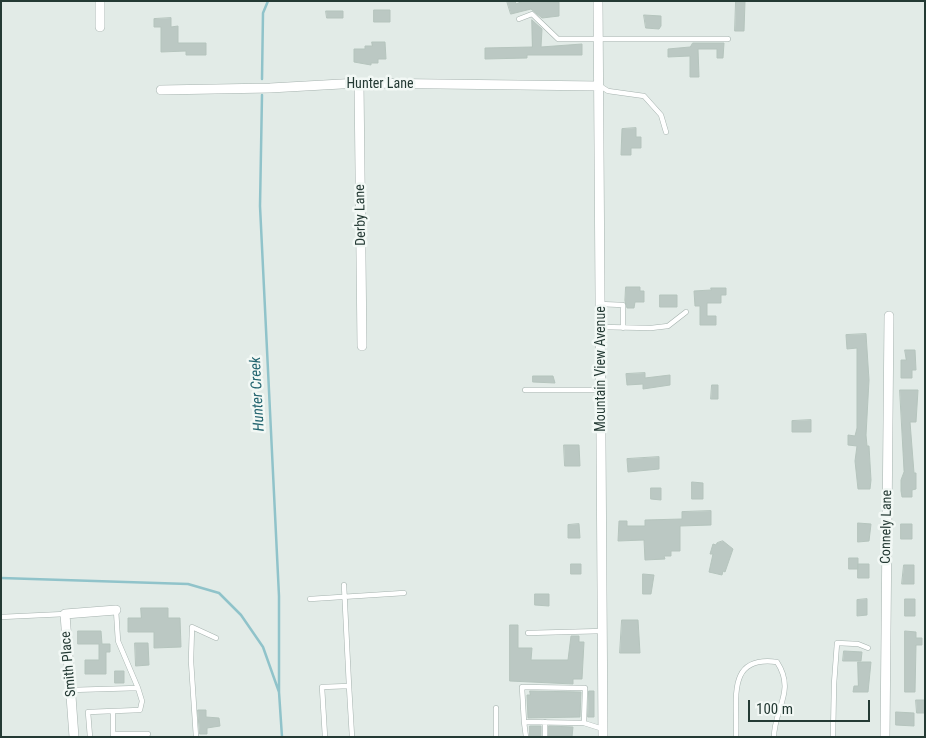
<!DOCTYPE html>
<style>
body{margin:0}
#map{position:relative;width:926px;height:738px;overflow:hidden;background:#e2ebe7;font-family:"Roboto Condensed",sans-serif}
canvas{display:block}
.frame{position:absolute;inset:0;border:2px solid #243a34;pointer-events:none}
.scale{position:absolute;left:748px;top:700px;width:122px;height:22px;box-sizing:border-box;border:2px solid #243a34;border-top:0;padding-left:6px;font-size:15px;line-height:18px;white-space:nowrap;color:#243a34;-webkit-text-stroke:4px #f2f8f5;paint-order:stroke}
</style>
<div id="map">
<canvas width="926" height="738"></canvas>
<div class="frame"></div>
<div class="scale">100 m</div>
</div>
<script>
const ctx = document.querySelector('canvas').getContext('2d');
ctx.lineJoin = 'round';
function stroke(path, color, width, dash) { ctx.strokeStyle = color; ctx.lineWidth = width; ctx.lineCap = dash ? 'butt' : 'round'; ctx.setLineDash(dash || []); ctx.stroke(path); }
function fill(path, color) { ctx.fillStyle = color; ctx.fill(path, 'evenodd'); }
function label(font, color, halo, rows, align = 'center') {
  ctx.font = font + ' "Roboto Condensed",sans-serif'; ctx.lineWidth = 5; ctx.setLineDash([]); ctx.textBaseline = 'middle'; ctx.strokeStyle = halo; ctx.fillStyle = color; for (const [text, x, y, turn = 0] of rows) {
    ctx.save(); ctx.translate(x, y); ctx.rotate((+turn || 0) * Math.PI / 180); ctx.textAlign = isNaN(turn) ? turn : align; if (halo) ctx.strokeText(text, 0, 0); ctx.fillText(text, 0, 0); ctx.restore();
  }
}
stroke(new Path2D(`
 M262 79 263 13 268 1
 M262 95 260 206 279 596V692
 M1 578 188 584 219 593 241 615 263 647 279 692 282 737`), '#90c3ca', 2.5);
const building = new Path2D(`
 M507 1H515L516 4 523 1 559 2V16L542 18 531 9 511 14Z
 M736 1H745L744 31H735Z
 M374 10H390V22H374Z
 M326 11H343V18H327Z
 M644 15 661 16V26L659 29 646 28Z
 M171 18V27L178 26V43H206V55H186V51L161 52V27H154V19Z
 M532 20 542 29 541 47 582 44V55H527V58L485 59V48L532 47Z
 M372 42H385L386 59H378V63H371V65L354 62V49H365V46H372Z
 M693 43H724L723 58H717V49H698L699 77H690V56L668 57V49L690 47Z
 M636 128V137H641V148H631V155H621L622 129Z
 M626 287H640V291H644V302H635L634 308H627L625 301Z
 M711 288H726V295H721V303H707V316H716V325H700V306H695L694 291 711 290Z
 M660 295H677V307H660Z
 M866 334 869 380 866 435 867 446H869L871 480 870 489H858L855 461 857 446 848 445V435L855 436 857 428V348L847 349 846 335Z
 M905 350H915L916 370H912V378H901V360H906Z
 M645 373V378L670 375V385L643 389V384L627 385 626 374Z
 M533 376H553L555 383 533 382Z
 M712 385H718V399H711Z
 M900 390H918L916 422H910L914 473H916V489L912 490V497H902L901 491V480L904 472Z
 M811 420V432H792V421Z
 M564 445H579L580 466H565Z
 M659 457V469L628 472 627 459Z
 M692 482 703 483V499H692Z
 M651 488H661V500L651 499Z
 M711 511V525L680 526V551H671V556H664L665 559 645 560 644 540 618 541 619 521H627V526H645V520L682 519V512Z
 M858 523 871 524 869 541 858 542Z
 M579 524 580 538H568V525Z
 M901 524H912V539H901Z
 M723 541 733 549 725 572 723 571 722 575 709 572 713 554H710L713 544 716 545 717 543Z
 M849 558H858V569H849Z
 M571 564H581V574H571Z
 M858 564H869V578H858Z
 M904 565H914V584H902Z
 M643 574 654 575 651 594H643Z
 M535 594H549V606L535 605Z
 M867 599V615L857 616V600Z
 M905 599H915V616H905Z
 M141 608H168V618H180L181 647 154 648V632H128V618H141Z
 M622 620H638L640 653H620Z
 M510 625H518V648H532L531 660H568L571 636H579V642H584L582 679H573V684L510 681Z
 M78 631H101L102 644H110V652H106V674H85V660H99V644H78Z
 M905 631 916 632V638H922V645H916L915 692H905Z
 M135 643H148L149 665 136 666Z
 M844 651 862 652 861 661H843Z
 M858 662H871L868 692H853L854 686H858Z
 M115 671H124V683H115Z
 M530 691 581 692 580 717 528 718 527 695H530Z
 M589 691H594V717H588Z
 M916 700H925V713H917Z
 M198 710H206V717L219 718 220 726 207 728V734H200Z
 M896 712 914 713V726L896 725Z
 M530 726H541V737H530Z
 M549 726 573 727 572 737H549Z`);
fill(building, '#bbc8c3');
stroke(building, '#b5c4bd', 1);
const service = new Path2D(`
 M519 19 532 14 558 39H728
 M600 86 608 91 644 96 661 115 666 132
 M600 304 623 305V328
 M600 327 651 328 668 326 686 312
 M525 390H601
 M310 599 404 593
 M1 617 65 614
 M528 633 603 631
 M349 686 352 737
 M71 690 138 688 118 641 116 610
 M496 708V737
 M524 722 526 737
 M545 722V737
 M584 723 585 688 522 687 524 722 584 723 603 729
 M113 734H148
 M113 735V711
 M90 737 88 712 140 710 142 701 138 688
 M196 737 191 661 192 627 216 638
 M325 737 322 687 349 686 344 585
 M736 737C738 701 725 655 777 662 796 691 774 709 774 737
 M833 737 834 684 837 643 858 644 868 648`);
const minor = new Path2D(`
 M598 1 603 737
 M100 27V1
 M359 83 362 346
 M161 90 270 88 359 83 599 86
 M74 737 65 614 116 610
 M885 737 889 316`);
stroke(service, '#a5b2ae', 5.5);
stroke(minor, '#a5b2ae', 10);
stroke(service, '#fff', 4.5);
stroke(minor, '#fff', 9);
label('14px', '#243a34', '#f2f8f5', [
 ["Hunter Lane",380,84],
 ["Derby Lane",361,215,-91],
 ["Mountain View Avenue",601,369,-90],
 ["Connely Lane",887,527,-89],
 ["Smith Place",69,664,-95]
]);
label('italic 15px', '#246570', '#f2f8f5', [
 ["Hunter Creek",258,394,-93]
]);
</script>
